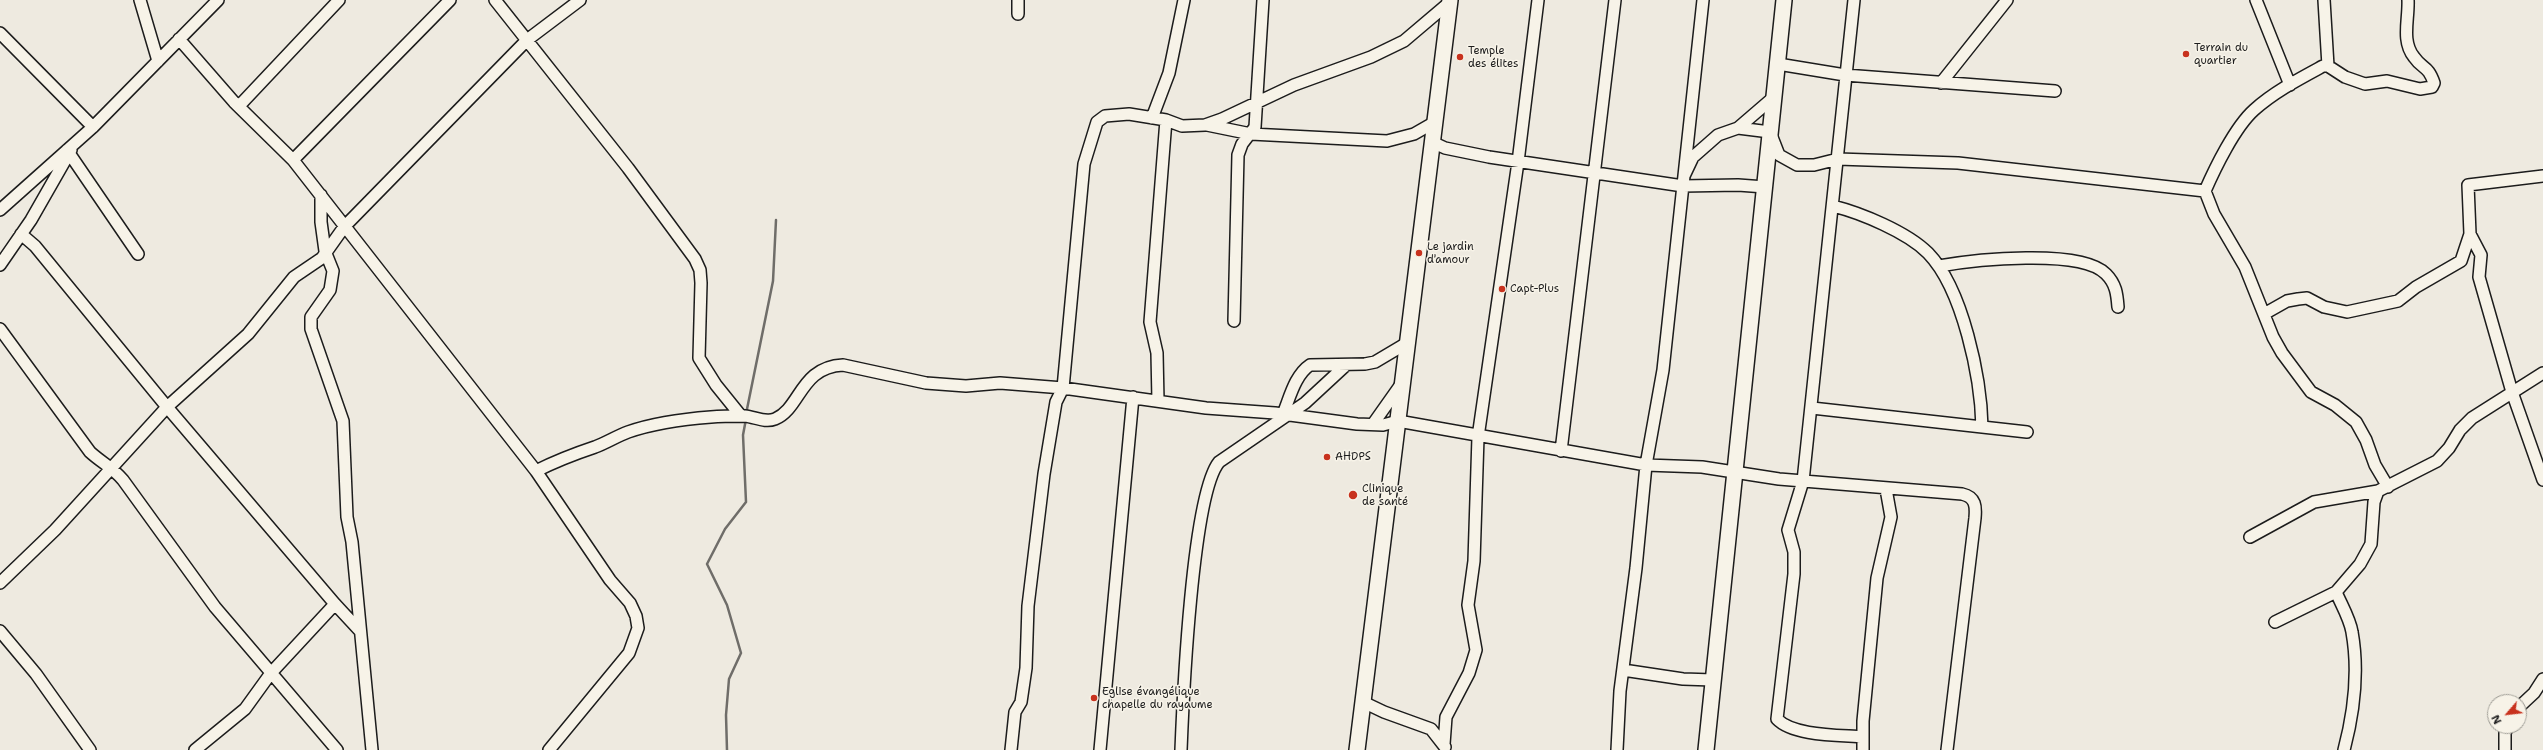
<!DOCTYPE html>
<meta charset="utf-8">
<style>
body{margin:0}
#map{position:relative;width:2543px;height:750px;overflow:hidden;background:#eeeae0;font-family:"Shantell Sans",sans-serif}
canvas{display:block}
.north{position:absolute;left:2487px;top:694px;width:40px;height:40px;box-sizing:border-box;background:#f7f3e8;border:1px solid #9f9d96;border-radius:50%;rotate:242deg;font-size:11px;font-weight:700;line-height:16px;text-align:center;color:#1c1c1c}
.north::after{content:'';display:block;margin:auto;width:14px;height:18px;background:#c8321e;clip-path:polygon(50% 0,100% 100%,50% 72%,0 100%)}
</style>
<div id="map">
<canvas width="2543" height="750"></canvas>
<div class="north">N</div>
</div>
<script>
const ctx = document.querySelector('canvas').getContext('2d');
ctx.lineJoin = 'round';
function stroke(path, color, width, dash) { ctx.strokeStyle = color; ctx.lineWidth = width; ctx.lineCap = dash ? 'butt' : 'round'; ctx.setLineDash(dash || []); ctx.stroke(path); }
function label(font, color, halo, rows, align = 'center') {
  ctx.font = font + ' "Shantell Sans",sans-serif'; ctx.lineWidth = 3; ctx.setLineDash([]); ctx.textBaseline = 'middle'; ctx.strokeStyle = halo; ctx.fillStyle = color; for (const [text, x, y, turn = 0] of rows) {
    ctx.save(); ctx.translate(x, y); ctx.rotate((+turn || 0) * Math.PI / 180); ctx.textAlign = isNaN(turn) ? turn : align; if (halo) ctx.strokeText(text, 0, 0); ctx.fillText(text, 0, 0); ctx.restore();
  }
}
stroke(new Path2D(`
 M746 414 773 281 776 220
 M727 750 726 715 729 679 741 653 727 605 707 564 725 529 746 502 743 435 746 419`), '#6f6d69', 2.5);
const street = new Path2D(`
 M140 0 158 61
 M495 0 628 168 695 259 700 270 701 283 699 358 716 385 741 416
 M1018 0V14
 M1854 0 1803 481 1788 530 1794 552V574L1777 719C1793 736 1839 735 1863 737
 M2256 0 2290 85
 M2324 0 2328 66
 M0 33 93 127
 M179 39 234 102 293 160 536 471 610 580 630 603 636 616 638 628 629 653 549 750
 M1778 64 1845 75 2055 91
 M1941 83 2007 0
 M239 106 339 0
 M1152 118 1169 73 1184 0
 M1207 125 1251 134 1387 141 1414 134 1435 122
 M1738 128 1774 97
 M1432 142 1445 148 1489 157 1683 186 1738 185 1765 187
 M67 150 138 254
 M293 160 450 0
 M1684 176 1693 157 1718 135 1738 128 1770 132 1779 155 1797 165H1814L1838 159 1958 163 2205 191 2214 214 2245 267 2273 337 2282 353 2311 392 2335 405 2356 422 2366 440 2375 465 2388 487
 M2205 191C2215 168 2235 127 2254 110 2274 92 2299 79 2323 66H2328L2345 77 2365 84 2387 81 2420 89 2432 87 2434 83C2428 65 2423 70 2414 57 2401 41 2409 19 2408 0
 M321 195V222L325 251 333 271 330 290 311 317V329L343 421 347 517 352 542 372 750
 M1833 206C1861 213 1907 232 1928 253 1963 289 1981 378 1982 427
 M0 210 93 127 218 0
 M21 234 35 246 167 407 335 604 360 631
 M2470 234 2481 255 2479 277 2512 392 2543 480
 M0 265 31 220 71 150
 M1939 266C1973 260 2081 248 2106 274 2116 284 2117 294 2118 307
 M2264 314 2287 301 2298 299 2307 298 2324 307 2347 312 2398 301 2416 287 2461 261 2470 234 2468 185 2543 176
 M1234 321 1238 155 1242 144 1255 127 1263 0
 M0 329 90 452C102 463 112 467 123 480L215 607 337 750
 M1158 401 1157 353 1150 322 1166 120
 M1812 408 2027 432
 M1283 414C1290 397 1295 375 1310 365L1365 364 1375 362 1407 343
 M1373 424 1402 383
 M1561 451 1615 0
 M536 471C556 461 574 454 595 447 606 443 617 436 628 432 654 423 684 419 711 417 722 416 734 416 745 416 755 417 765 423 775 419 801 408 800 367 843 365L926 383 966 386 1000 383 1063 388 1206 408 1275 413 1357 424 1383 425 1398 421 1646 465 1702 467 1779 479 1962 494C1976 497 1976 507 1975 518L1947 750
 M2250 537 2314 502 2378 491
 M0 583 55 530 167 407 248 334 294 277 322 258 344 227 527 40 580 0
 M2336 592C2341 604 2350 619 2352 632 2359 671 2354 712 2344 750
 M2275 622 2336 592 2360 564 2371 544 2374 502 2378 491 2437 461 2449 448 2460 430 2472 418 2543 373
 M0 631 36 674 90 750
 M1623 670 1683 679 1713 680
 M1363 702 1384 712 1431 729 1445 747
 M2519 707 2534 693 2543 679
 M1444 744 1446 717 1469 673 1476 650 1468 605 1474 561 1478 437 1518 162 1538 0
 M195 750 245 709 271 673 335 604
 M1011 750 1015 712 1021 702 1026 668 1028 606 1044 474 1056 402 1063 388 1084 164 1097 122 1105 116 1129 114 1166 120 1182 126 1205 125 1222 119 1294 85 1371 57 1404 41 1450 2
 M1100 750 1133 397
 M1181 750C1183 699 1192 495 1219 462L1305 403 1345 366
 M1617 750 1620 691 1636 568 1646 465 1663 370 1703 0
 M1863 750V721L1877 578 1891 517 1886 489
 M2505 750V733L2508 726`);
const secondary = new Path2D(`
 M1357 750 1450 0
 M1706 750 1784 0`);
stroke(street, '#1c1c1c', 14);
stroke(secondary, '#1c1c1c', 18);
stroke(street, '#f7f3e8', 11);
stroke(secondary, '#f7f3e8', 15);
for (const [x, y, r, color] of [
 [2186,54,4,"#c8321e"],
 [1460,57,4,"#c8321e"],
 [1419,253,4,"#c8321e"],
 [1502,289,4,"#c8321e"],
 [1327,457,4,"#c8321e"],
 [1353,495,5,"#c8321e"],
 [1094,698,4,"#c8321e"]
]) { const dot = new Path2D(); dot.arc(x, y, r, 0, 2 * Math.PI); ctx.fillStyle = color; ctx.fill(dot); stroke(dot, '#f7f3e8', 1.5); }
label('11px', '#1c1c1c', '#f7f3e8', [
 ["Terrain du",2194,48],
 ["quartier",2194,61],
 ["Temple",1468,51],
 ["des élites",1468,64],
 ["Le jardin",1427,247],
 ["d'amour",1427,260],
 ["Capt-Plus",1510,289],
 ["AHDPS",1335,457],
 ["Clinique",1362,489],
 ["de santé",1362,502],
 ["Eglise évangélique",1102,692],
 ["chapelle du rayaume",1102,705]
], 'left');
</script>
